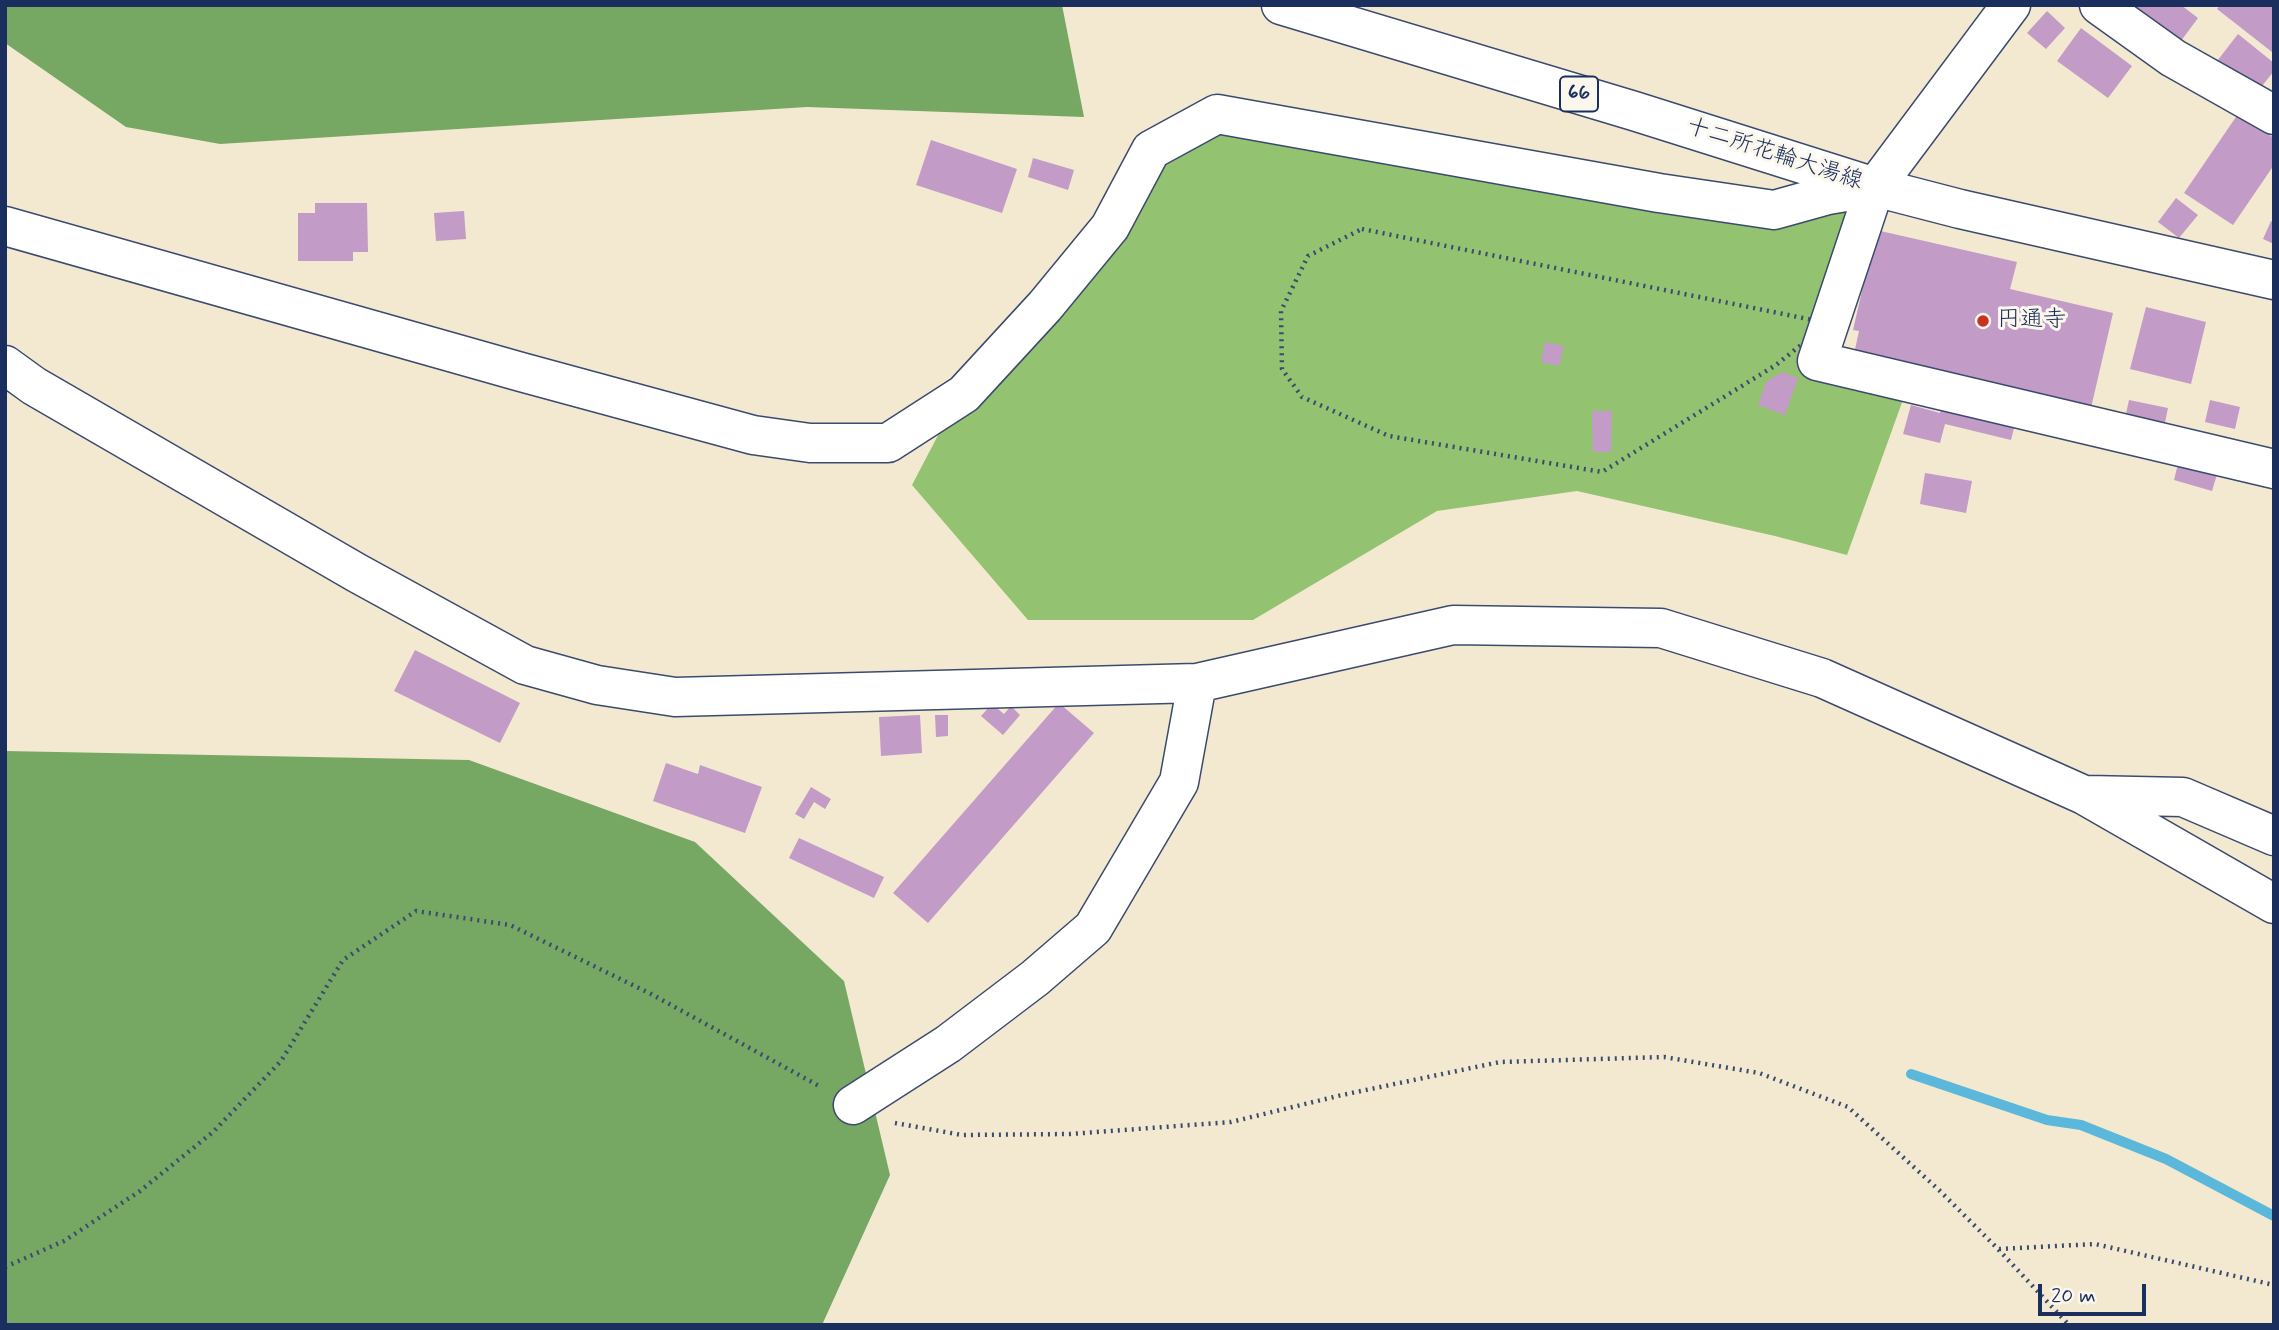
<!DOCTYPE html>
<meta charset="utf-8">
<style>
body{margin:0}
#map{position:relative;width:2279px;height:1330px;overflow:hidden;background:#f3e9d1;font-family:Mynerve,sans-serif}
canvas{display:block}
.frame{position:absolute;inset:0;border:7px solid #1b2f5e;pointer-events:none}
.scale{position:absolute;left:2038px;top:1284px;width:108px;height:32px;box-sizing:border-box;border:4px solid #1b2f5e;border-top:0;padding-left:9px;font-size:21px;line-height:24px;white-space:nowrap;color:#1b2f5e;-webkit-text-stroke:5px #fbf7ec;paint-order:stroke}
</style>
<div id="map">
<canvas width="2279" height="1330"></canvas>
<div class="frame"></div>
<div class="scale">20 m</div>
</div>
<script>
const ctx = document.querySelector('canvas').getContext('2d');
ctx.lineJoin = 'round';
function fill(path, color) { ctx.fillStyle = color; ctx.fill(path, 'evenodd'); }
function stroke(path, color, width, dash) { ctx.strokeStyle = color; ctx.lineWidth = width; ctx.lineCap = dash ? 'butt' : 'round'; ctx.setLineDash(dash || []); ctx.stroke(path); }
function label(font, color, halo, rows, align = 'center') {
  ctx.font = font + ' Mynerve,"Klee One",sans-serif'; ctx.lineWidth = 6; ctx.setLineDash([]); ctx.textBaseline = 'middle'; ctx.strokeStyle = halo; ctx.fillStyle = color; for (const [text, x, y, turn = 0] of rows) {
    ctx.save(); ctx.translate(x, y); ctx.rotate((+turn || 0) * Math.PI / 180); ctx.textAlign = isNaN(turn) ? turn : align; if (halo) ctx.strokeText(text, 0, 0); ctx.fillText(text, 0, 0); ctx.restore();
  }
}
fill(new Path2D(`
 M1217 114 1774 210 1875 187 1806 364 1909 383 1847 555 1775 536 1577 491 1437 511 1253 620H1028L912 485 957 399 1151 150Z`), '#93c271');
fill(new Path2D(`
 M5 5H1062L1084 117 807 107 220 144 126 127 5 43Z
 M5 751 469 760 695 842 844 981 890 1175 822 1325H5Z`), '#76a863');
stroke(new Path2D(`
 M1911 1074 2047 1120 2081 1125 2166 1159 2274 1216`), '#5cb8da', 10);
fill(new Path2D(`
 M2127 5H2181L2198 18 2175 49Z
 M2220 5H2274L2272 52 2217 9Z
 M2047 11 2065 28 2046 49 2027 33Z
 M2081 28 2132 66 2108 98 2057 61Z
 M2238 34 2274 63V71L2254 96 2214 65Z
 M2238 114 2274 138V165L2233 225 2184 193Z
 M931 140 1017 169 1002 213 916 185Z
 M1033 158 1074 170 1068 190 1028 177Z
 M2176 198 2198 215 2179 238 2158 222Z
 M315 203H367L368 252H353V261H298V213H315Z
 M464 211 466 239 436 241 434 213Z
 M2271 221 2274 222V244L2263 239Z
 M1876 230 2017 262 2010 289 2113 313 2091 408 1854 354 1859 331 1853 330Z
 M2146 307 2206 322 2191 384 2130 369Z
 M1545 342 1564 346 1559 366 1541 362Z
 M1782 372 1798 378 1785 415 1758 405 1766 382Z
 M2129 400 2168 408 2163 432 2124 423Z
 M2210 400 2240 407 2235 429 2205 422Z
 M1942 403 2016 420 2011 440 1945 424 1940 443 1903 434 1911 405 1940 413Z
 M1592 411H1612L1611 452H1593Z
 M2179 460 2218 471 2212 491 2174 480Z
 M1925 473 1972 481 1966 513 1920 504Z
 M415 650 520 703 500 743 394 691Z
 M1059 703 1094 733 928 923 893 893Z
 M992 704 1004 714 1011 706 1020 715 1003 735 981 716Z
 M920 715 922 753 881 756 879 717Z
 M935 715H948V736L936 737Z
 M666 763 698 774 700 765 762 787 745 833 653 801Z
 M811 787 831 799 825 809 814 802 804 819 795 814Z
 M799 838 884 877 874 898 789 858Z`), '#c29bc6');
const minor = new Path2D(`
 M2011 5 1875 187 1817 361 2274 469
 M2099 5 2173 58 2274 115
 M5 226 521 372 753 435 810 443H888L964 394 1045 306 1110 227 1151 150 1217 114 1659 193 1774 210 1828 195 1875 187
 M5 365 34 386 357 573 525 665 597 685 675 697 1197 683 1453 625 1661 628 1822 678 2084 795 2274 904
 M2087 795 2183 797 2274 836
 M853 1105 948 1044 1035 978 1093 928 1179 782 1197 683`);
const major = new Path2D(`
 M1281 5 1634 111 1875 187 1960 209 2274 280`);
stroke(minor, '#3b4b6f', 41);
stroke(major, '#3b4b6f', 41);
stroke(new Path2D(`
 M1362 229 1828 323 1776 365 1602 472 1389 436 1302 397 1282 369 1281 311 1308 256Z
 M895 1123 962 1135 1070 1134 1231 1122 1342 1095 1500 1062 1664 1057 1759 1073 1848 1107 1940 1191 1998 1249 2069 1325
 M1999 1249 2095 1244 2274 1285
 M5 1267 64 1241 140 1191 213 1132 281 1061 343 960 416 911 510 925 651 994 821 1087`), '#3b4b6f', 4.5, [2, 5]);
stroke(minor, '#fff', 38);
stroke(major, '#fff', 38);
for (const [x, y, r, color] of [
 [1983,321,7,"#c8321e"]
]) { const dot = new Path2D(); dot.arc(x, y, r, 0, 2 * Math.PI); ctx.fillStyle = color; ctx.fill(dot); stroke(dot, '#fbf7ec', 2.5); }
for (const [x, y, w] of [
 [1579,94,38]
]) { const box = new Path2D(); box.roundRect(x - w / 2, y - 17.5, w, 35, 5); ctx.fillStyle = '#fbf7ec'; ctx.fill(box); stroke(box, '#1b2f5e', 2); }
label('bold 21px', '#1b2f5e', null, [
 ["66",1579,94]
]);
label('23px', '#1b2f5e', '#fbf7ec', [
 ["十二所花輪大湯線",1774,155,18]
]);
label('23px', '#1b2f5e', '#fbf7ec', [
 ["円通寺",1997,321]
], 'left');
</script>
